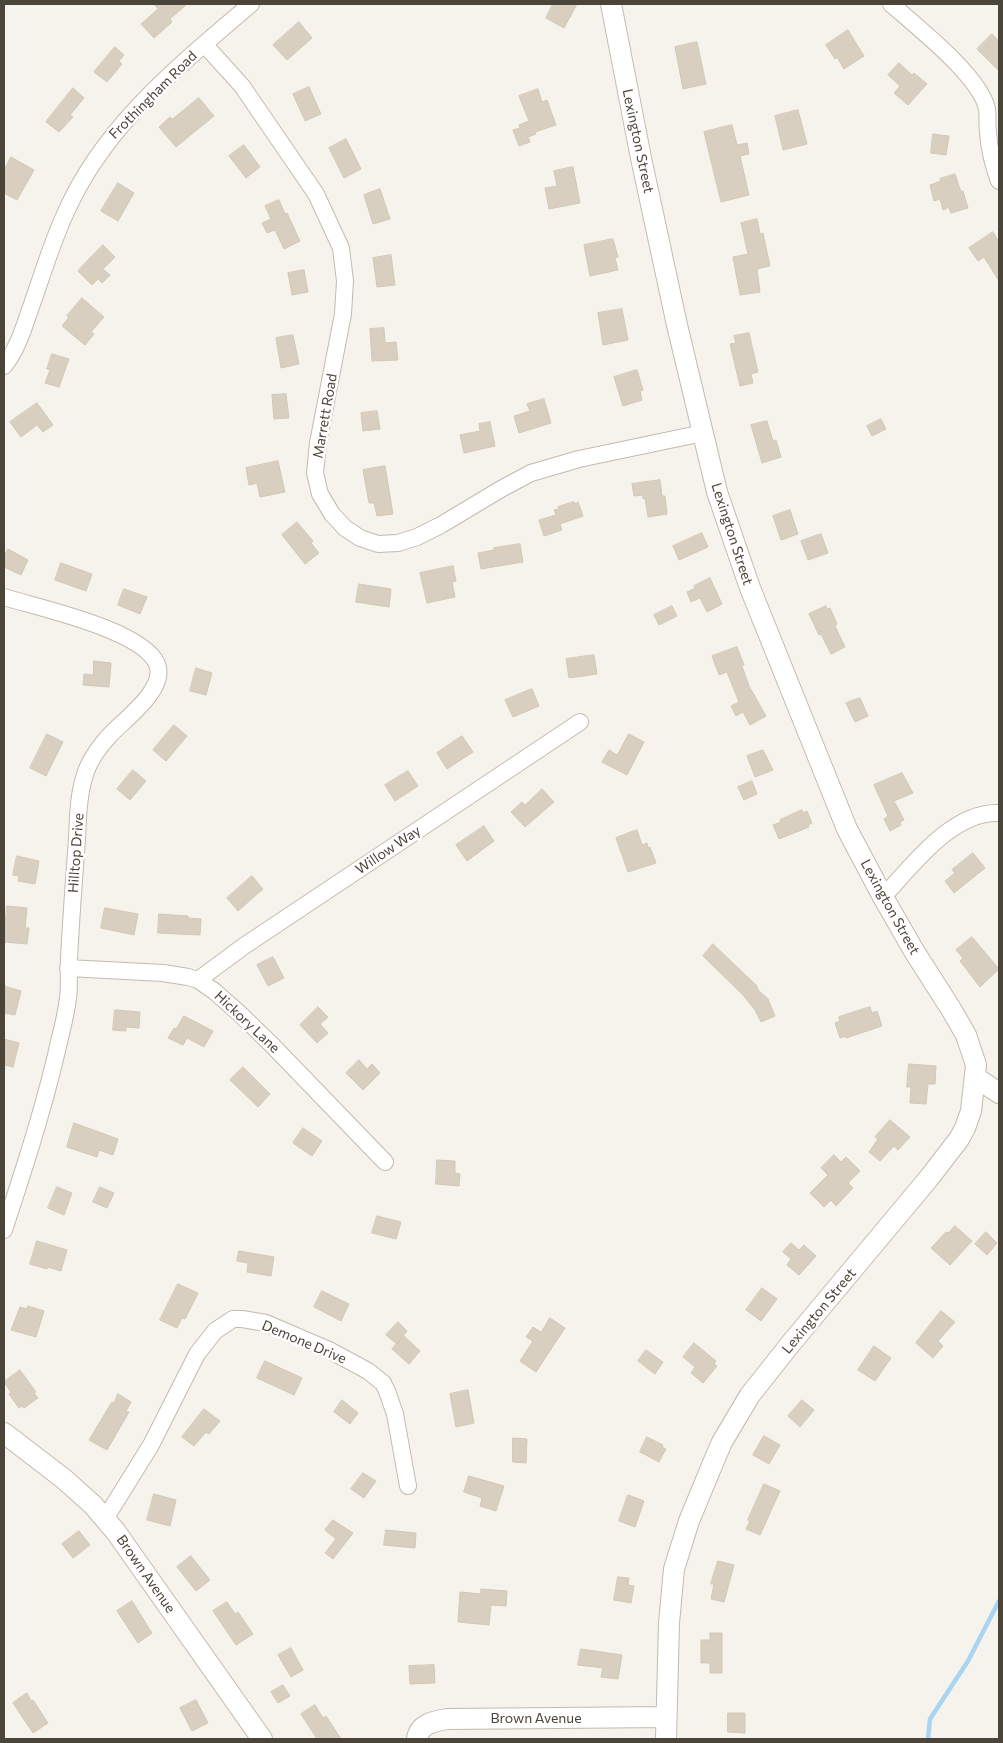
<!DOCTYPE html>
<style>
body{margin:0}
#map{position:relative;width:1003px;height:1743px;overflow:hidden;background:#f6f3ec;font-family:Commissioner,sans-serif}
canvas{display:block}
.frame{position:absolute;inset:0;border:5px solid #4b4439;pointer-events:none}
</style>
<div id="map">
<canvas width="1003" height="1743"></canvas>
<div class="frame"></div>
</div>
<script>
const ctx = document.querySelector('canvas').getContext('2d');
ctx.lineJoin = 'round';
function stroke(path, color, width, dash) { ctx.strokeStyle = color; ctx.lineWidth = width; ctx.lineCap = dash ? 'butt' : 'round'; ctx.setLineDash(dash || []); ctx.stroke(path); }
function fill(path, color) { ctx.fillStyle = color; ctx.fill(path, 'evenodd'); }
function label(font, color, halo, rows, align = 'center') {
  ctx.font = font + ' Commissioner,sans-serif'; ctx.lineWidth = 5; ctx.setLineDash([]); ctx.textBaseline = 'middle'; ctx.strokeStyle = halo; ctx.fillStyle = color; for (const [text, x, y, turn = 0] of rows) {
    ctx.save(); ctx.translate(x, y); ctx.rotate((+turn || 0) * Math.PI / 180); ctx.textAlign = isNaN(turn) ? turn : align; if (halo) ctx.strokeText(text, 0, 0); ctx.fillText(text, 0, 0); ctx.restore();
  }
}
stroke(new Path2D(`
 M928 1739 930 1719 968 1661 999 1601`), '#a9d4f2', 4.5);
const building = new Path2D(`
 M154 4H187L170 19 172 22 154 38 141 24 158 9Z
 M553 4H577L564 28 546 18Z
 M299 22 312 38 287 60 273 45Z
 M848 30 864 56 844 69 837 57 835 59 826 45Z
 M992 34 999 41V71L977 49Z
 M697 42 706 84 683 89 675 47Z
 M115 47 124 55 119 61 122 64 107 82 94 72Z
 M899 63 912 75 914 73 927 84 908 105 894 93 900 86 888 75Z
 M309 87 321 114 305 121 293 94Z
 M73 88 84 98 70 115 73 117 59 132 46 122Z
 M538 89 542 102 547 100 556 125 535 132 536 134 528 137 530 142 519 146 513 130 520 128 519 125 529 121 519 96Z
 M199 98 214 116 176 147 159 127 170 117 172 119Z
 M798 110 807 144 783 150 775 116Z
 M732 125 737 145 747 143 749 154 740 156 749 195 721 202 704 132Z
 M933 134 949 136 946 155 931 153Z
 M346 139 361 169 344 178 329 148Z
 M244 145 260 167 246 178 229 156Z
 M11 157 34 170 17 200 4 193V171Z
 M573 167 580 203 549 209 545 188 557 186 554 171Z
 M955 174 961 192 963 191 968 208 951 213 949 207 943 210 940 199 934 201 930 185 941 181 940 179Z
 M118 183 134 193 118 221 101 211Z
 M380 189 390 219 373 224 364 195Z
 M279 200 285 214 287 213 300 241 284 249 275 230 267 233 262 223 271 219 265 206Z
 M757 219 760 234 763 233 770 266 757 269 760 292 740 295 733 257 748 254 741 223Z
 M993 232 999 242V281L984 257 978 261 969 248Z
 M613 239 618 257 615 258 618 270 590 276 584 245Z
 M103 245 115 257 103 269 110 275 102 283 98 279 92 285 78 271Z
 M391 255 395 285 377 287 373 258Z
 M304 270 308 292 292 295 288 273Z
 M82 298 104 317 91 332 94 334 85 345 62 326 69 317 67 316Z
 M622 309 628 340 603 345 598 313Z
 M384 328 385 343 396 342 398 360 372 361 370 329Z
 M749 333 758 372 751 374 753 383 740 386 730 344 736 343 734 336Z
 M293 335 299 364 281 368 276 338Z
 M52 354 69 359 59 387 45 383 50 370 47 369Z
 M637 370 643 390 640 391 642 400 623 406 614 377Z
 M286 394 289 418 274 419 272 395Z
 M544 399 551 423 519 433 514 416 530 411 527 404Z
 M37 403 53 425 43 432 37 425 21 437 10 422Z
 M377 411 380 429 363 431 361 413Z
 M881 419 886 429 872 436 867 426Z
 M767 421 773 441 776 440 781 457 762 463 751 425Z
 M490 422 495 446 464 453 460 435 480 431 479 424Z
 M278 461 285 492 260 497 257 483 249 485 246 468Z
 M385 466 393 514 377 516 374 503H369L363 470Z
 M660 480 662 496H665L667 514 648 517 645 498 643 499V495L634 496 632 484Z
 M574 502 575 504 578 502 583 516 560 524 562 530 544 536 539 520 556 515 554 510 559 509 558 507Z
 M790 510 798 534 781 540 773 516Z
 M297 522 313 541 311 543 319 553 305 564 282 535Z
 M702 533 708 547 679 560 673 546Z
 M821 534 828 553 808 560 801 541Z
 M520 544 523 562 481 569 478 553 494 550V548Z
 M8 549 28 560 21 575 4 567V558Z
 M61 563 92 574 86 591 55 580Z
 M453 566 456 581 452 582 455 597 427 603 420 573Z
 M710 578 722 604 707 612 700 598 691 602 687 592 695 588 694 586Z
 M359 584 391 589 389 607 356 602Z
 M124 589 147 597 140 614 118 605Z
 M672 606 677 616 659 625 654 615Z
 M826 606 827 609 830 608 837 624 835 626 845 647 831 654 821 634 819 635 809 614Z
 M737 647 744 665 742 666 749 686 766 716 750 725 743 712 736 716 731 706 739 702 727 672 719 675 712 656Z
 M594 655 597 674 569 678 566 659Z
 M94 661 111 663 109 687 83 685 84 674 93 675Z
 M196 668 212 673 206 695 190 691Z
 M532 689 539 706 513 717 505 700Z
 M860 698 868 716 855 722 846 703Z
 M174 725 187 736 166 761 153 750Z
 M47 734 63 742 46 776 30 768Z
 M629 734 644 742 627 775 602 762 609 750 617 755Z
 M462 736 473 752 447 769 437 753Z
 M763 750 773 770 755 777 747 756Z
 M133 770 146 781 130 800 117 789Z
 M408 771 418 786 395 801 385 785Z
 M902 773 913 793 894 801 904 820 900 822 901 825 890 831 884 819 888 816 874 785Z
 M752 781 757 794 744 800 738 787Z
 M542 789 554 802 525 827 511 812 522 802 525 805Z
 M802 810 803 813 807 811 812 823 808 825 809 827 779 839 773 825 781 822 780 820Z
 M484 826 494 841 467 861 456 845Z
 M637 830 642 845 647 843 648 848 650 847 656 863 628 872 616 838Z
 M973 853 985 868 954 893 945 881 955 873 952 870Z
 M17 856 39 861 35 884 18 881 19 876 13 875Z
 M252 876 263 889 238 911 227 898Z
 M7 906 27 908 25 928H29L27 944 4 942Z
 M105 908 138 914 134 935 101 928Z
 M159 914 188 916V918L201 919 200 935 158 933Z
 M972 937 999 969 980 987 960 961 963 958 956 950Z
 M713 944 756 985 759 991 768 999 775 1016 761 1022 755 1010 743 995 703 956Z
 M273 957 284 978 268 986 257 965Z
 M4 986 21 991 15 1015 4 1013Z
 M318 1007 328 1017 320 1024 328 1033 317 1043 300 1025Z
 M870 1007 872 1013 877 1011 882 1026 846 1038V1036L840 1038 835 1023 840 1021 839 1017Z
 M115 1010 140 1012 139 1028 126 1027V1031L113 1030Z
 M184 1016 213 1031 204 1047 187 1038 183 1045 168 1038 174 1028 176 1029Z
 M4 1039 19 1043 13 1067 4 1065Z
 M359 1060 367 1069 372 1064 380 1073 363 1090 346 1073Z
 M909 1064 936 1066 935 1084H928L926 1104 910 1103 911 1087H907Z
 M243 1067 270 1094 258 1107 230 1080Z
 M890 1120 910 1137 898 1150 894 1146 880 1161 869 1152 878 1139 875 1137Z
 M74 1123 118 1139 113 1155 99 1150 97 1157 67 1147Z
 M303 1128 322 1141 312 1156 293 1143Z
 M834 1155 841 1162 846 1157 860 1171 848 1183 853 1188 836 1206 831 1200 824 1207 810 1193 828 1175 821 1168Z
 M437 1160 455 1161V1173L460 1174 459 1186 436 1184Z
 M57 1187 72 1193 64 1215 48 1208Z
 M100 1187 114 1193 107 1208 93 1202Z
 M377 1216 401 1222 396 1239 372 1233Z
 M955 1226 972 1241 950 1265 931 1248 946 1232 948 1233Z
 M986 1232 997 1243 987 1255 975 1244Z
 M37 1241 67 1250 61 1271 48 1267 47 1269 30 1264Z
 M791 1243 799 1250 804 1245 816 1256 799 1275 787 1265 791 1259 783 1252Z
 M239 1251 274 1257 271 1276 247 1272 248 1263 237 1261Z
 M178 1284 198 1293 185 1319 182 1318 177 1328 160 1320Z
 M762 1288 777 1299 761 1321 746 1310Z
 M322 1291 349 1304 341 1321 314 1307Z
 M28 1306 44 1311 36 1337 11 1330 20 1307 27 1309Z
 M941 1311 955 1322 938 1341 943 1346 933 1358 916 1343Z
 M550 1318 565 1328 536 1372 520 1361 533 1341 526 1337 533 1327 541 1332Z
 M398 1322 407 1331 397 1344 386 1335Z
 M404 1336 420 1351 409 1364 392 1349Z
 M694 1343 716 1361 714 1364 717 1366 703 1383 691 1373 695 1367 683 1357Z
 M874 1346 891 1358 875 1381 858 1370Z
 M646 1350 663 1362 655 1374 638 1361Z
 M265 1361 302 1378 294 1395 257 1378Z
 M20 1370 36 1392 34 1393 38 1398 24 1408 22 1406 19 1408 9 1394 11 1392 4 1382Z
 M468 1390 474 1423 456 1427 450 1394Z
 M118 1394 131 1402 126 1411 129 1412 107 1450 89 1440 112 1402 114 1403Z
 M342 1400 358 1413 350 1424 334 1412Z
 M802 1400 814 1410 800 1427 788 1416Z
 M204 1409 220 1421 209 1434 206 1432 194 1446 182 1437Z
 M764 1436 780 1445 769 1464 753 1455Z
 M647 1437 663 1445 662 1447 666 1449 659 1462 640 1452Z
 M513 1438 527 1439 526 1463 513 1462Z
 M363 1473 376 1481 364 1498 351 1489Z
 M469 1476 504 1486 496 1511 480 1506 482 1498 464 1492Z
 M764 1484 780 1491 760 1535 746 1529 750 1521 748 1520Z
 M154 1494 176 1500 170 1526 147 1520Z
 M628 1495 644 1501 635 1527 619 1521Z
 M333 1520 353 1533 333 1559 325 1553 336 1539 325 1530Z
 M386 1530 416 1533 415 1548 384 1545Z
 M79 1531 90 1545 73 1558 62 1544Z
 M191 1556 210 1580 196 1591 177 1567Z
 M718 1561 734 1565 724 1602 711 1599 714 1584H711Z
 M618 1577 629 1578 628 1585 634 1586 631 1603 614 1600Z
 M481 1589 507 1591 506 1606 491 1605 489 1625 458 1622 460 1592 481 1594Z
 M132 1601 152 1633 138 1643 117 1611Z
 M227 1602 235 1614 238 1612 253 1634 236 1645 213 1611Z
 M710 1633H722V1673H710V1663H701V1640H710Z
 M291 1648 303 1670 291 1677 278 1655Z
 M581 1649 622 1655 618 1679 601 1677 603 1668 578 1665Z
 M434 1665 435 1683 410 1684 409 1666Z
 M283 1685 290 1696 278 1703 271 1692Z
 M27 1693 31 1701 33 1700 48 1723 33 1733 13 1703Z
 M196 1700 208 1723 192 1731 180 1708Z
 M315 1705 323 1718 326 1716 341 1739H317L301 1714Z
 M728 1713H745V1733L728 1732Z`);
fill(building, '#d8cfc1');
stroke(building, '#d3c7b4', 1);
const minor = new Path2D(`
 M891 4C916 26 981 77 987 109 988 116 987 124 988 132 989 149 993 165 999 181
 M204 44 242 86 316 194 341 248 345 281 343 314 318 443 315 473 320 494 332 514 345 528 360 538 378 544 398 543 417 537 441 525 501 489 531 473 579 459 703 433
 M4 366C19 347 24 326 32 304 43 273 52 242 66 212 105 124 180 65 251 4
 M4 597C39 608 143 630 157 664 167 689 125 719 110 735 99 747 88 762 84 778 78 797 78 819 77 839 74 879 71 919 69 959 68 972 70 985 68 998 66 1017 60 1036 56 1055 42 1114 23 1172 4 1230
 M883 897C912 866 952 811 999 813
 M68 968 163 973 188 977 198 980 214 991 239 1013 272 1045 385 1162
 M198 980 244 946 580 722
 M105 1519 151 1445 197 1354 215 1331 233 1319H242L266 1323 329 1350 368 1371 383 1383 387 1391 395 1414 408 1486`);
const tertiary = new Path2D(`
 M611 4 641 158 677 325 717 492 750 588 847 829 883 897 914 951 951 1009 966 1035 976 1065 971 1111 965 1128 959 1139 929 1178 792 1342 750 1395 722 1442 713 1463 689 1521 674 1569 669 1623 666 1739
 M975 1077 999 1093
 M4 1433 64 1479 93 1505 116 1532 262 1739
 M417 1739C419 1724 434 1721 447 1719L666 1717`);
stroke(minor, '#c2bbae', 18);
stroke(tertiary, '#c2bbae', 22);
stroke(minor, '#fff', 16);
stroke(tertiary, '#fff', 20);
label('14px', '#4b4439', '#fff', [
 ["Frothingham Road",153,95,-45],
 ["Lexington Street",638,141,78],
 ["Marrett Road",325,416,-80],
 ["Lexington Street",732,534,72],
 ["Willow Way",388,850,-34],
 ["Hilltop Drive",76,853,-86],
 ["Lexington Street",890,907,61],
 ["Hickory Lane",247,1022,43],
 ["Lexington Street",819,1311,-50],
 ["Demone Drive",304,1342,23],
 ["Brown Avenue",146,1574,55],
 ["Brown Avenue",536,1718]
]);
</script>
